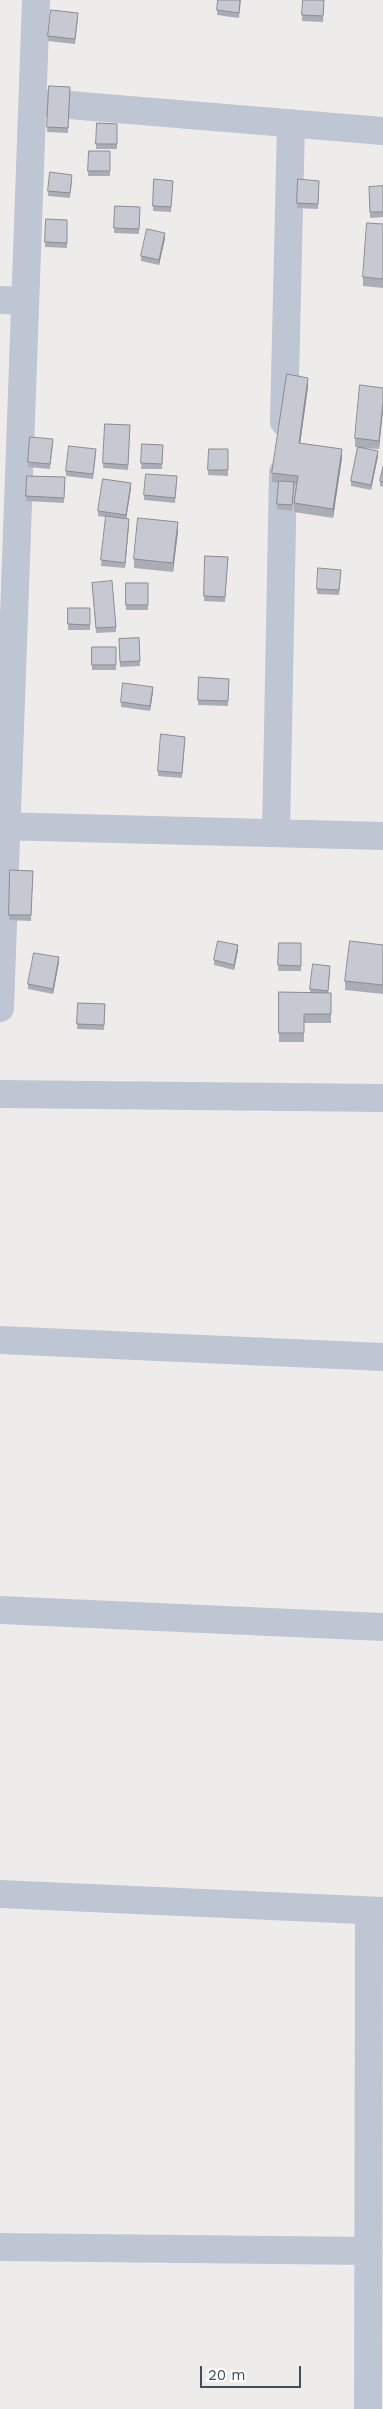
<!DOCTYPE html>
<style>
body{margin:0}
#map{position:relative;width:383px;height:2409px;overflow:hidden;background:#eeebeb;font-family:"Work Sans",sans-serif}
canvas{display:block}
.scale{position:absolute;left:200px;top:2366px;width:101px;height:22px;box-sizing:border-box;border:2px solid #424c5a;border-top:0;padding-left:6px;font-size:15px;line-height:18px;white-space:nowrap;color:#424c5a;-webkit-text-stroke:4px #fff;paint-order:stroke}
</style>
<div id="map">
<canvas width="383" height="2409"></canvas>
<div class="scale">20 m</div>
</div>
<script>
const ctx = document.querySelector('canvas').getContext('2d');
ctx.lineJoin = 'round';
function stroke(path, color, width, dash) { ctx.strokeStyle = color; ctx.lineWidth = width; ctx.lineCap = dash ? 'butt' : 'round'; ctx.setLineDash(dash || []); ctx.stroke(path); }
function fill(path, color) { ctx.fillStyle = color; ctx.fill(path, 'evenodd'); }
stroke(new Path2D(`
 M33 102 383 131
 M0 300 25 301
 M284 422 291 123
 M0 826 383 836
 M276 833 283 472
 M0 1008 36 0
 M0 1094 383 1098
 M0 1340 383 1357
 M0 1610 383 1627
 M0 1894 383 1911
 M0 2247 368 2251
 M368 2409 369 1911`), '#bdc6d2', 28);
fill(new Path2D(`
 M218 0H241L239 18 217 15Z
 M303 0H324L323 22 302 21Z
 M78 19 75 44 48 41V36Z
 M49 86 70 87 68 133 47 132Z
 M97 123 117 124V149H96Z
 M89 151H110V176H88Z
 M154 179 173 181 171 212 153 211Z
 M72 180 70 198 48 196V191Z
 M319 181 318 209 297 208V203Z
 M383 186V217L370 218 369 187Z
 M115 206 140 207 139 234 114 233Z
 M46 219 67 220V248L45 247Z
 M383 224V288L363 286V277Z
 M165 238 159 265 141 261V256Z
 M308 387 300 443 342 458 333 518 294 512V503L296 485H294L292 511 277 509 279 483 272 482V473Z
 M383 388 379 449 363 448 378 456 371 490 351 486V481L358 447H355V438Z
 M105 424 130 425 128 470 103 468Z
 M53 444 50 469 28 467V462Z
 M142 444 163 445 162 469H141Z
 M209 449 228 470V476L208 475Z
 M96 454 93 479 66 476V471Z
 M383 467V487L380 486V481Z
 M27 476 65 477 64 503 26 501Z
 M177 482 175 503 144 500V495Z
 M131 488 126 519 129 524 125 568 101 566 106 517 98 516V511Z
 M178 531 173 572 134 568V559Z
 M205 556 228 557 225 602 204 601Z
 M341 575 339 595 317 594V589Z
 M92 583 116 627V632L96 633Z
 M126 583H148V610H126Z
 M68 608H90V630H68Z
 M139 638 140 666 120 667 119 639Z
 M92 647H116V670H92Z
 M199 677 229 679 228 706 198 705Z
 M153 692 150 711 121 707V702Z
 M185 742 182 778 158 776V771Z
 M10 870 33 871 31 921 9 920Z
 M279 943H301V971H278Z
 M383 945V994L345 990V981Z
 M238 950 234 970 214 965V960Z
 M59 962 53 994 28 989V984Z
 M330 971 328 993H331V1023H304V1042H279V992L310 993V989Z
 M78 1003 105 1004 104 1030 77 1029Z`), '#aaadb5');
fill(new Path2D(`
 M165 233V238L159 265V260Z
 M308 378V387L299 452V443Z
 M383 402V411L379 449V441Z
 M342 449V458L333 518V509Z
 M378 451V456L371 490V485Z
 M131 483V488L126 520V515Z
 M129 519V524L125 568V563Z
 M178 522V531L173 572V563Z
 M153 687V692L150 711V706Z
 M238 945V950L234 970V965Z
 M59 957V962L53 994V989Z`), '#8b8d93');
const building = new Path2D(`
 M218 0H240L239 13 217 10Z
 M303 0H324L323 16 302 15Z
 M51 10 78 13 75 39 48 36Z
 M49 86 70 87 68 128 47 127Z
 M97 123 117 124V144H96Z
 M89 151H110V171H88Z
 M50 172 72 175 70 193 48 191Z
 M154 179 173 181 171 207 153 206Z
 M298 179 319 181 318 204 297 203Z
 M383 186V212H370L369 187Z
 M115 206 140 207 139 229 114 228Z
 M46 219 67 220V243L45 242Z
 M367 223 383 224V279L363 277Z
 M147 229 165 233 159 260 141 256Z
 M287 374 308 378 299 443 342 449 333 509 294 503 298 476 272 473Z
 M360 385 383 388V402L379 441 355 438Z
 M105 424 130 425 128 465 103 463Z
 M30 437 53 439 50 464 28 462Z
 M142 444 163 445 162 464 141 463Z
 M69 446 96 449 93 474 66 471Z
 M358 447 378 451 371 485 351 481Z
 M209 449H228V470H208Z
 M383 467V482L380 481Z
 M146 474 177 476 175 498 144 495Z
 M27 476 65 477 64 498 26 496Z
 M103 479 131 483 126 515 98 511Z
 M279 481 294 482 292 505 277 504Z
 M106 516 129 519 125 563 101 560Z
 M138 518 178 522 173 563 134 559Z
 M205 556 228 557 225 597 204 596Z
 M318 568 341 570 339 590 317 589Z
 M112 581 116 627 96 628 92 583Z
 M126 583H148V605H126Z
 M68 608H90V625L68 624Z
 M139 638 140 661 120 662 119 639Z
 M92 647H116V665H92Z
 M199 677 229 679 228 701 198 700Z
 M123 683 153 687 150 706 121 702Z
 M161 734 185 737 182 773 158 771Z
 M10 870 33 871 31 915H9Z
 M218 941 238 945 234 965 214 960Z
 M350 941 383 945V985L345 981Z
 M279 943H301V966L278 965Z
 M34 953 59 957 53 989 28 984Z
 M313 964 330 966 328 991 310 989Z
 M279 992 331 993V1014H304V1033H279Z
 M78 1003 105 1004 104 1025 77 1024Z`);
fill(building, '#c6c9d2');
stroke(building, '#8b8d93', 1);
</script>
